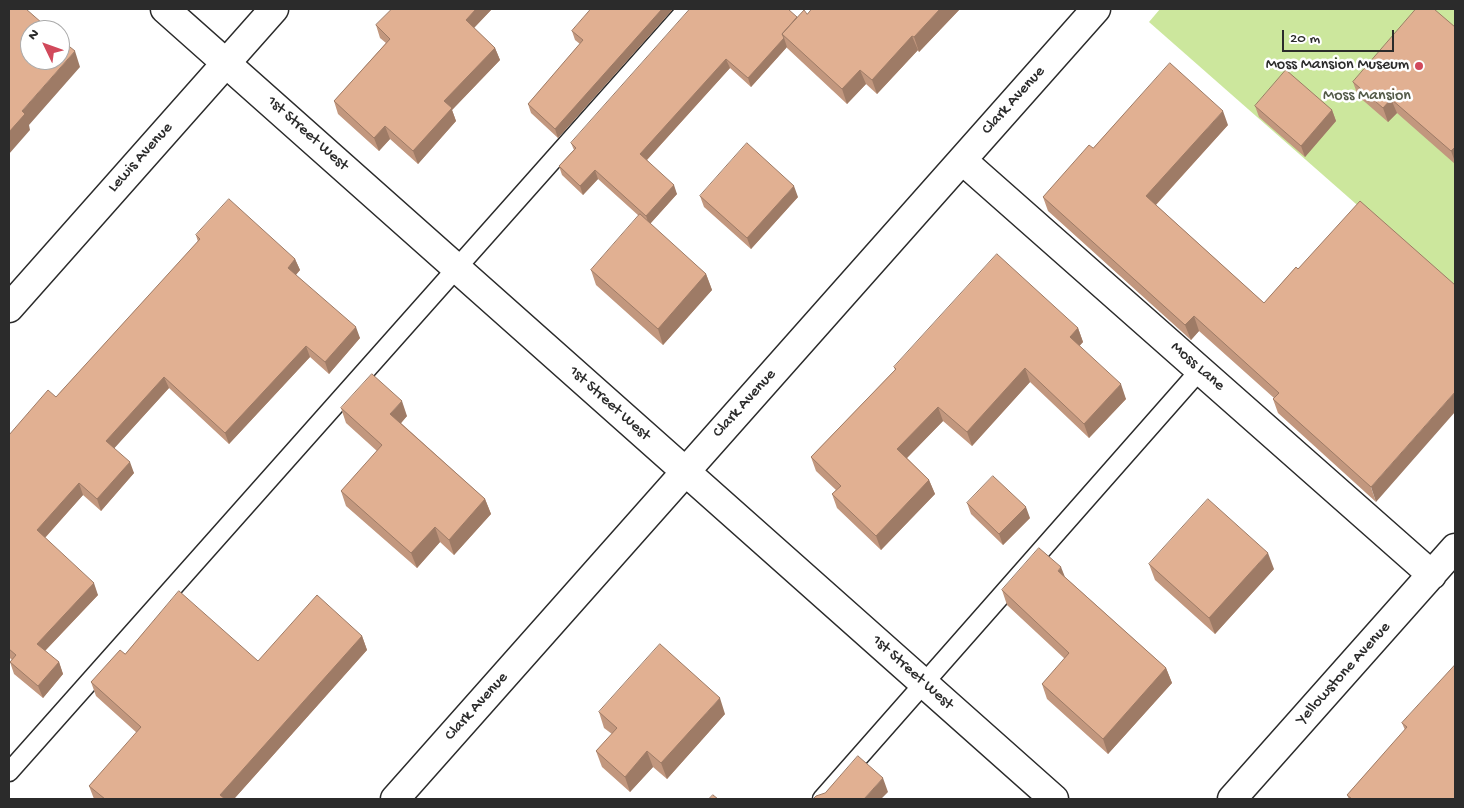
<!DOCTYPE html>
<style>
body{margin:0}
#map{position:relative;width:1464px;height:808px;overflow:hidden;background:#fff;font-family:"Gochi Hand",sans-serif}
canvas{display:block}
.frame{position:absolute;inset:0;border:10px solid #2b2b2b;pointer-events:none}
.north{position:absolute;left:20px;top:20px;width:50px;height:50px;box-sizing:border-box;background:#fff;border:1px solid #aaa;border-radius:50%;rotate:312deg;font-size:14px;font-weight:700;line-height:20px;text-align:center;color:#2b2b2b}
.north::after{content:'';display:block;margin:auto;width:18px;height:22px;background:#d1495b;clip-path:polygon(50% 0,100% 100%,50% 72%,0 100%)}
.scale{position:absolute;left:1282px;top:30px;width:112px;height:22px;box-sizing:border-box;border:2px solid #2b2b2b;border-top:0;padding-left:6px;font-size:15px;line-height:18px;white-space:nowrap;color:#2b2b2b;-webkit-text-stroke:4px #fff;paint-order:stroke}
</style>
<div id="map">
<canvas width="1464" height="808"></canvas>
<div class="frame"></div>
<div class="north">N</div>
<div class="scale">20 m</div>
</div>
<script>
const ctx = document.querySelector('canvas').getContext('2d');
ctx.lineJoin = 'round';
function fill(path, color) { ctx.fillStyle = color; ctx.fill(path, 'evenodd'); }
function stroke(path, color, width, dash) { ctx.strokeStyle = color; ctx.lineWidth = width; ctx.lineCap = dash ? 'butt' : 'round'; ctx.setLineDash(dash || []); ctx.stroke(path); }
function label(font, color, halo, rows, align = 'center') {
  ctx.font = font + ' "Gochi Hand",sans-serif'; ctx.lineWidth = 5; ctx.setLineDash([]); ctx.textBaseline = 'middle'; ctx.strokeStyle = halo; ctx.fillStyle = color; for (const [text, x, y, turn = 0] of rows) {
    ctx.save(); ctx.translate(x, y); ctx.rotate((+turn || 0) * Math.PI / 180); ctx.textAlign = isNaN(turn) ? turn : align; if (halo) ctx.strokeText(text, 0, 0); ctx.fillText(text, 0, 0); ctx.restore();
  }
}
fill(new Path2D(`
 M1160 9H1455V291L1149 22Z`), '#cce79d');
const lane = new Path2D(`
 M9 772 687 9
 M822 799 1200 370`);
const street = new Path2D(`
 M165 9 1054 799
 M962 160 1432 575
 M395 799 1096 9
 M1232 799 1455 548`);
const secondary = new Path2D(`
 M9 308 274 9`);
stroke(lane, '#2b2b2b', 21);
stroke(street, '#2b2b2b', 31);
stroke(secondary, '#2b2b2b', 31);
stroke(lane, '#fff', 18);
stroke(street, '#fff', 28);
stroke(secondary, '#fff', 28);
fill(new Path2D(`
 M392 9H492L474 28 495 48 500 60 452 110 456 121 418 164 390 139 379 151 338 114 334 101 386 43 380 38 376 25Z
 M591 9H673L558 138 531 113 528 104 580 44 575 40 572 31Z
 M960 9 919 52 918 50 877 94 866 84 847 104 787 48V47L751 87 730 68 647 160 677 194 650 224 706 274 712 290 663 345 596 285 591 270 639 216 598 179 583 195 562 175 559 166 574 150 571 143 797 17 807 14Z
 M1455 27V164L1397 113 1388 122 1358 96 1353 82Z
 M1255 106 1332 110 1336 121 1305 157 1259 117Z
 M1228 125 1156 205 1264 303 1296 267 1376 502 1278 413 1273 399 1274 398 1199 331 1191 340 1048 211 1043 197 1093 148Z
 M700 196 798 197 751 249 704 207Z
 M196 235 295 259 300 270 296 275 360 338 329 374 310 357 229 444 169 388 114 448 134 473 101 511 83 495 45 538 98 595 45 651 59 662 63 674 43 698 14 674 10 662 12 660 9 657V435L56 397 198 242Z
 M1078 328 1083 342 1079 346 1126 399 1089 438 1030 382 972 446 943 421 907 458 929 480 935 494 881 550 837 508 832 494 836 490 816 471 811 457 895 370 894 367Z
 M341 408 407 416 401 423 485 499 491 514 454 555 440 542 417 568 346 506 341 491 377 451 346 423Z
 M967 503 1030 518 1003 545 971 514Z
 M1149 564 1274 569 1215 634 1155 580Z
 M1065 577 1166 668 1172 683 1108 754 1047 699 1042 684 1065 659 1007 605 1002 590Z
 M362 636 367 650 234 799H94L89 786 137 733 96 696 91 682 125 654 258 661Z
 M1455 665V799H1349L1347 795 1405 730 1402 723Z
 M599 712 725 714 667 779 653 767 630 792 602 767 596 751 612 734 604 728Z`), '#c2977e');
fill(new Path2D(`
 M476 9H492L470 32 466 20Z
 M662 9H673L558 138 555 129Z
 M940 9H960L919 52 914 37Z
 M912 36 918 50 877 94 872 80Z
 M784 38 787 47 751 87 748 78Z
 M495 48 500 60 452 110 456 121 418 164 413 151 444 101Z
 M75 51 80 67 29 125 30 130 9 154V132L22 111Z
 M726 59 730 68 644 163 640 154Z
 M860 70 866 84 847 104 842 89Z
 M1391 99 1397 113 1388 122 1383 108Z
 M1332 110 1336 121 1305 157 1301 146Z
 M1223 111 1228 125 1151 210 1146 196Z
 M385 126 390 139 379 151 374 138Z
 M1455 147V162L1451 151Z
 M595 170 598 179 583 195 580 186Z
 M674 185 677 194 649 225 646 216Z
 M794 186 798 197 751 249 747 238Z
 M295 259 300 270 292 279 288 268Z
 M706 274 712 290 663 345 658 329Z
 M1194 316 1199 331 1191 340 1185 325Z
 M356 327 360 338 329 374 325 362Z
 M1078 328 1083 342 1075 351 1070 337Z
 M306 346 310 357 229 444 225 433Z
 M1025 368 1030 382 972 446 967 432Z
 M164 377 169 388 110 453 106 441Z
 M1121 384 1126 399 1089 438 1084 424Z
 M1455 392V412L1376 502 1371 487Z
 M402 401 407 416 396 429 390 414Z
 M938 407 943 421 902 463 897 449Z
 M130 462 134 473 101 511 97 499Z
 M929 480 935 494 881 550 876 536Z
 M79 483 83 495 41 542 37 530Z
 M485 499 491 514 454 555 449 540Z
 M1026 507 1030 518 1003 545 999 534Z
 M435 527 440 542 417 568 411 553Z
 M1268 553 1274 569 1215 634 1209 618Z
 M1061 567 1067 582 1058 571Z
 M94 583 98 595 41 655 37 644Z
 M362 636 367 650 234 799H222L220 795Z
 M59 662 63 674 43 698 38 686Z
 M1166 668 1172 683 1108 754 1103 739Z
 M720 698 725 714 667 779 661 763Z
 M647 751 653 767 630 792 625 777Z
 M883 778 888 792 881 799H864Z`), '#9e7b66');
const building = new Path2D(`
 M9 9H26L50 30H30V60H60V39L75 51 22 111 25 114 9 132Z
 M392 9H476L466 20 495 48 444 101 452 108 413 151 385 126 374 138 334 101 390 39 376 25Z
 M591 9H662L555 129 528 104 583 40 572 31Z
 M690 9H788L797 17 782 34 784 38 748 78 726 59 640 154 674 185 646 216 595 170 580 186 559 166 576 148 571 143Z
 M812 9H940L914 37 912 36 872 80 860 70 842 89 782 34 804 10 807 14Z
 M1416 9H1434L1455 27V147L1451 151 1391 99 1383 108 1353 82Z
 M1170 63 1223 111 1146 196 1264 303 1296 267 1298 269 1360 201 1455 285V392L1371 487 1273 399 1279 393 1194 316 1185 325 1043 197 1089 145 1093 148Z
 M1286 70 1332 110 1301 146 1255 106Z
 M747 143 794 186 747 238 700 196Z
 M229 199 295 259 288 268 356 327 325 362 306 346 225 433 164 377 106 441 130 462 97 499 79 483 37 530 94 583 37 644 59 662 38 686 10 662 16 655 9 649V435L48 390 56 397 200 239 196 235Z
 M640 214 706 274 658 329 591 270Z
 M997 254 1078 328 1070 337 1121 384 1084 424 1025 368 967 432 938 407 897 449 929 480 876 536 832 494 841 486 811 457 896 369 894 367Z
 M372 374 402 401 390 414 485 499 449 540 435 527 411 553 341 491 382 445 341 408Z
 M993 476 1026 507 999 534 967 503Z
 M1208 499 1268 553 1209 618 1149 564Z
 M1039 548 1061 567 1058 571 1166 668 1103 739 1042 684 1069 653 1002 590Z
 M179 591 258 661 317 595 362 636 220 795 225 799H105L89 786 141 727 91 682 120 650 125 654Z
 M660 644 720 698 661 763 647 751 625 777 596 751 617 728 599 712Z
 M1455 665V799H1352L1347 795 1407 727 1402 723Z
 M858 756 883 778 864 799H813L816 796 825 793Z
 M713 795 718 799H709Z`);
fill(building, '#e1b092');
stroke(building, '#9e7b66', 1);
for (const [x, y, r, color] of [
 [1419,66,5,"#d1495b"]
]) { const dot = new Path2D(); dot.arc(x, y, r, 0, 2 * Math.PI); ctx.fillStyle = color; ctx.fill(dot); stroke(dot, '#fff', 2); }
label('16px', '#2b2b2b', '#fff', [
 ["Moss Mansion Museum",1409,66]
], 'right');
label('16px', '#535a48', '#fff', [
 ["Moss Mansion",1367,97]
]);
label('16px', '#2b2b2b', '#fff', [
 ["Clark Avenue",1014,101,-48],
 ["1st Street West",307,134,42],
 ["Lewis Avenue",141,158,-48],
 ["Moss Lane",1197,367,41],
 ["1st Street West",609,404,42],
 ["Clark Avenue",745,404,-48],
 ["1st Street West",912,673,42],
 ["Yellowstone Avenue",1344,674,-48],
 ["Clark Avenue",477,707,-48]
]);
</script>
